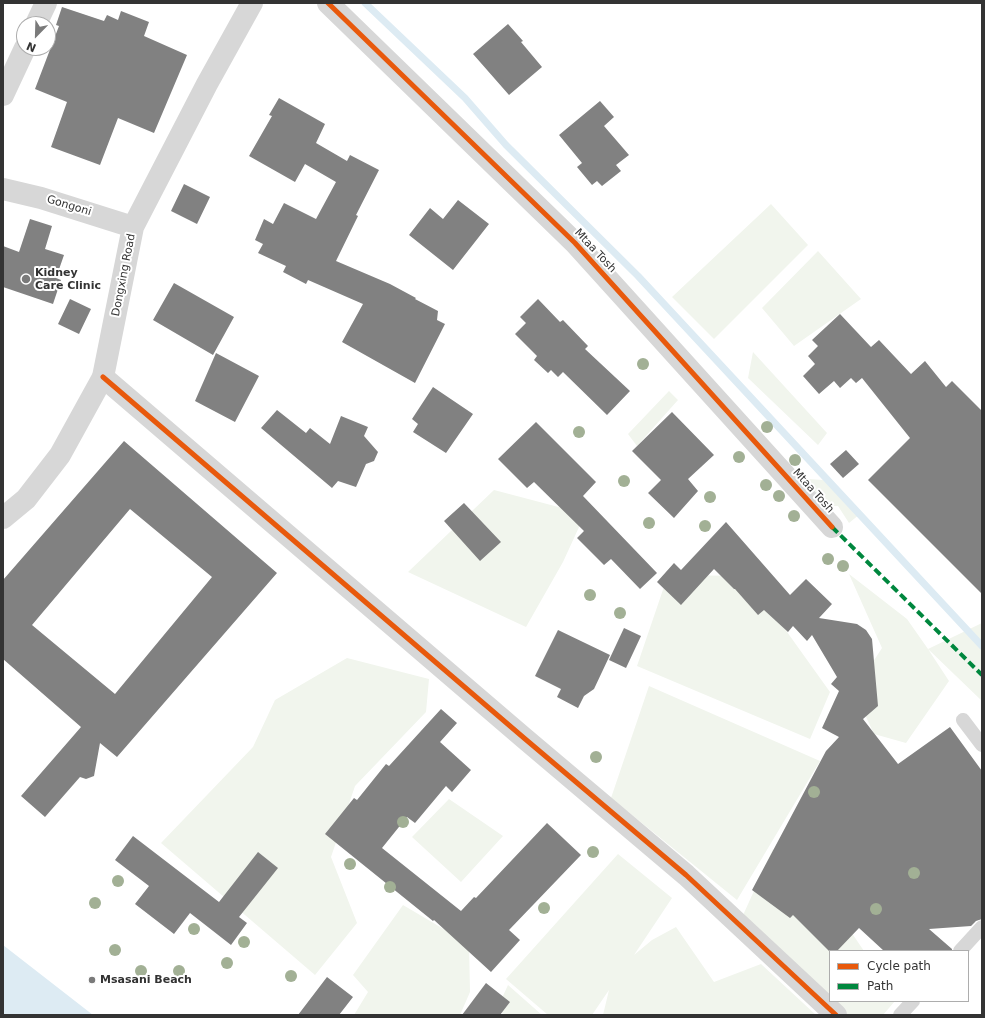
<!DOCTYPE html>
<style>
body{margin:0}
#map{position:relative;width:985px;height:1018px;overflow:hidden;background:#fff;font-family:"DejaVu Sans",sans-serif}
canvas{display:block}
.frame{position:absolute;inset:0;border:4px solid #333;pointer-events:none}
.legend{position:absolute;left:829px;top:950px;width:140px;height:52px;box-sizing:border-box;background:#fff;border:1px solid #adadad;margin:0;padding:5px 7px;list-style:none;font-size:12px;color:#333}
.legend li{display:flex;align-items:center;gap:8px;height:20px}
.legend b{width:20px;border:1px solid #adadad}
.north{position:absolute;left:16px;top:16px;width:40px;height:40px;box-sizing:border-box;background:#fff;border:1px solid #adadad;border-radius:50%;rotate:203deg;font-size:11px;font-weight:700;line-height:16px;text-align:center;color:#333}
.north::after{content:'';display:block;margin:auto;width:14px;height:18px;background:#7a7a7a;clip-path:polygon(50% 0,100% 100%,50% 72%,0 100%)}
</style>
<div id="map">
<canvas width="985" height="1018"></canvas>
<div class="frame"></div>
<ul class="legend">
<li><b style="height:5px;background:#e8590c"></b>Cycle path</li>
<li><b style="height:5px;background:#00873e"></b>Path</li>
</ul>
<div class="north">N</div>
</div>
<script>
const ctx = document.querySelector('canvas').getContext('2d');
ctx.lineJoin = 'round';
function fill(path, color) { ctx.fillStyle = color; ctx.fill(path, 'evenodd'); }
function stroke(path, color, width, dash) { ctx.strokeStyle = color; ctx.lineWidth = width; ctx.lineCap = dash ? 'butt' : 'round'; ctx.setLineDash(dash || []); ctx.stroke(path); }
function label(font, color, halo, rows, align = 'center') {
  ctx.font = font + ' "DejaVu Sans",sans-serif'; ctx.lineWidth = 4; ctx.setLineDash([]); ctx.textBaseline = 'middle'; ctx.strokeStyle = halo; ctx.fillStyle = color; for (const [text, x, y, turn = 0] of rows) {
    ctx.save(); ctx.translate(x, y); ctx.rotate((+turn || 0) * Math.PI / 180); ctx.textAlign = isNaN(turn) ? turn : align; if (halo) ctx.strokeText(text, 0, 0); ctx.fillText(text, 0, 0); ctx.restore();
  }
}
fill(new Path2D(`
 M771 204 808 245 714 339 672 297Z
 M818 251 861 299 794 346 762 308Z
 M753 352 827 433 818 445 748 378Z
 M669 391 678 400 637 446 628 434Z
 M808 479 823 480 860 514 849 523 838 506H817Z
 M494 490 585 514 563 562 526 627 408 572Z
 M849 574 907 619 928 649 982 623V701L928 649 949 681 906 743 874 734 854 691 882 648Z
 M668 575 747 576 830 692 810 739 637 666Z
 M347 658 429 679 426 712 355 786 331 857 357 923 315 975 161 843 253 747 275 700Z
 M649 686 820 761 737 900 611 798Z
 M449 799 503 836 461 882 412 837Z
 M773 849 845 923 864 951H830V1001H895L883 1015H845L739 924Z
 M618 854 672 898 634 955 652 940 676 927 714 982 761 964 816 1015H603L609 990 592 1015H548L506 979Z
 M403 905 469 944 470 992 460 1015H354L368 992 353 975Z
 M508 985 542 1015H507L496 1011Z`), '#f1f5ed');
fill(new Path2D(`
 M3 945 93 1015H3Z`), '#ddebf3');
stroke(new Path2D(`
 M365 3 465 98 506 145 638 276 982 646`), '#ddebf3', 7);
fill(new Path2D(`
 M62 7 104 21 107 15 118 20 121 11 149 22 144 36 187 55 154 133 118 118 100 165 51 147 67 102 35 89 59 26 56 25Z
 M508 24 523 41 521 42 542 67 509 95 473 54Z
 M279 98 325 124 316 143 347 161 350 155 379 170 356 215 358 216 336 261 390 284 416 298 415 299 438 311 437 320 445 324 415 383 342 342 363 304 308 280 306 284 283 272 286 266 258 253 263 244 255 240 264 219 273 224 284 203 316 219 336 182 305 164 295 182 249 156 272 116 269 115Z
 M600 101 614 117 604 126 629 155 616 165 621 171 602 186 597 181 592 185 577 167 582 163 559 135Z
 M184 184 210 197 197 224 171 211Z
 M458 200 489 224 453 270 409 235 430 208 443 219Z
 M30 219 52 226 45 249 64 255 56 278 61 280 53 304 3 287V246L19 252Z
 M174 283 234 317 213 355 153 320Z
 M70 299 91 309 79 334 58 324Z
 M538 299 560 322 563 320 588 346 585 349 630 391 607 415 563 372 558 377 551 370 548 373 534 360 537 356 515 334 526 323 520 317Z
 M840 314 871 347 879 340 911 374 925 361 946 387 952 381 982 411V594L868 480 910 438 862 378 856 383 851 378 840 388 834 381 819 394 803 376 815 364 808 356 818 346 812 340Z
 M216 353 259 376 235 422 195 401Z
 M433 387 473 414 446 453 413 432 418 424 412 419Z
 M277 410 306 433 310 428 330 444 341 416 368 427 364 436 378 452 374 461 366 464 356 487 338 481 332 488 261 428Z
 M672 412 714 455 688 479 698 491 674 518 648 493 661 480 632 451Z
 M536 422 596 482 583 496 657 573 640 589 611 559 604 565 577 538 584 531 534 482 527 488 498 459Z
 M124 441 277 573 117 757 100 743 94 776 86 779 80 777 45 817 21 796 81 727 3 659V580ZM130 509 212 577 115 694 32 625Z
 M846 450 859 464 843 478 830 464Z
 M464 503 501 542 480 561 444 521Z
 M726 522 790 595 806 579 832 604 819 618 857 624 866 630 872 639 878 706 863 719 898 764 950 727 982 771V919L976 921 971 926 929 929 952 949V951H884L859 928 837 951 830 952 793 915 790 918 752 890 826 751 839 737 822 728 839 691 831 684 837 677 812 635 807 641 793 626 788 632 764 610 758 615 735 589H734L714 569 681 605 657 582 674 563 681 570Z
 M624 628 641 636 626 668 609 660Z
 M558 630 610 655 594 689 584 696 578 708 557 697 561 689 535 676Z
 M441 709 457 723 440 742 471 770 452 792 446 786 415 823 407 817 382 848 461 911 474 897 476 898 547 823 581 855 509 930 520 940 491 972 434 920 433 921 325 834 354 798 357 800 386 764 389 766Z
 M133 836 219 902 258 852 278 868 239 917 247 923 231 945 190 913 174 934 135 904 149 886 115 860Z
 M327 977 353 997 339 1015H298Z
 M486 983 510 1002 500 1015H462Z`), '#818181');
stroke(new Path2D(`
 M963 720 982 745
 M960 951 982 927
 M900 1015 913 1001`), '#d7d7d7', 14);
stroke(new Path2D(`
 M328 3 575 243 832 527
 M36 24 46 3
 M3 95 25 48
 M103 377 524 738 686 875 836 1015`), '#d7d7d7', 22);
stroke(new Path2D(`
 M3 189 41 198 133 227
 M3 518 26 499 60 455 103 377 133 227 207 84 252 3`), '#d7d7d7', 22);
stroke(new Path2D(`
 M832 527 982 675`), '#00873e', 4, [8, 4]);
stroke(new Path2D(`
 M328 3 575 243 832 527
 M103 377 524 738 686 875 836 1015`), '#e8590c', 5);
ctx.fillStyle = '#a2b095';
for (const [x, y] of [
 [643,364],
 [767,427],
 [579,432],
 [739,457],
 [795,460],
 [624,481],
 [766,485],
 [779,496],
 [710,497],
 [794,516],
 [649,523],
 [705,526],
 [828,559],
 [843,566],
 [590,595],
 [620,613],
 [596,757],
 [814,792],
 [403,822],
 [593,852],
 [350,864],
 [914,873],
 [118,881],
 [390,887],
 [95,903],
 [544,908],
 [876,909],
 [194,929],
 [244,942],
 [115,950],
 [227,963],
 [141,971],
 [179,971],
 [291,976]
]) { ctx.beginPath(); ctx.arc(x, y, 6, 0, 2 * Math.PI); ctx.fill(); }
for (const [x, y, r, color] of [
 [26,279,5,"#7a7a7a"],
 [92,980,4,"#7a7a7a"]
]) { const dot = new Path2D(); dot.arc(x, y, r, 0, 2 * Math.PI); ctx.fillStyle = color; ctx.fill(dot); stroke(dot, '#fff', 1.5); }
label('11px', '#333', '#fff', [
 ["Gongoni",69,206,17],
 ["Mtaa Tosh",595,251,47],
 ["Dongxing Road",124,275,-79],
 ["Mtaa Tosh",813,491,48]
]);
label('bold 11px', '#333', '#fff', [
 ["Kidney",35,273],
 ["Care Clinic",35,286],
 ["Msasani Beach",100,980]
], 'left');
</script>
